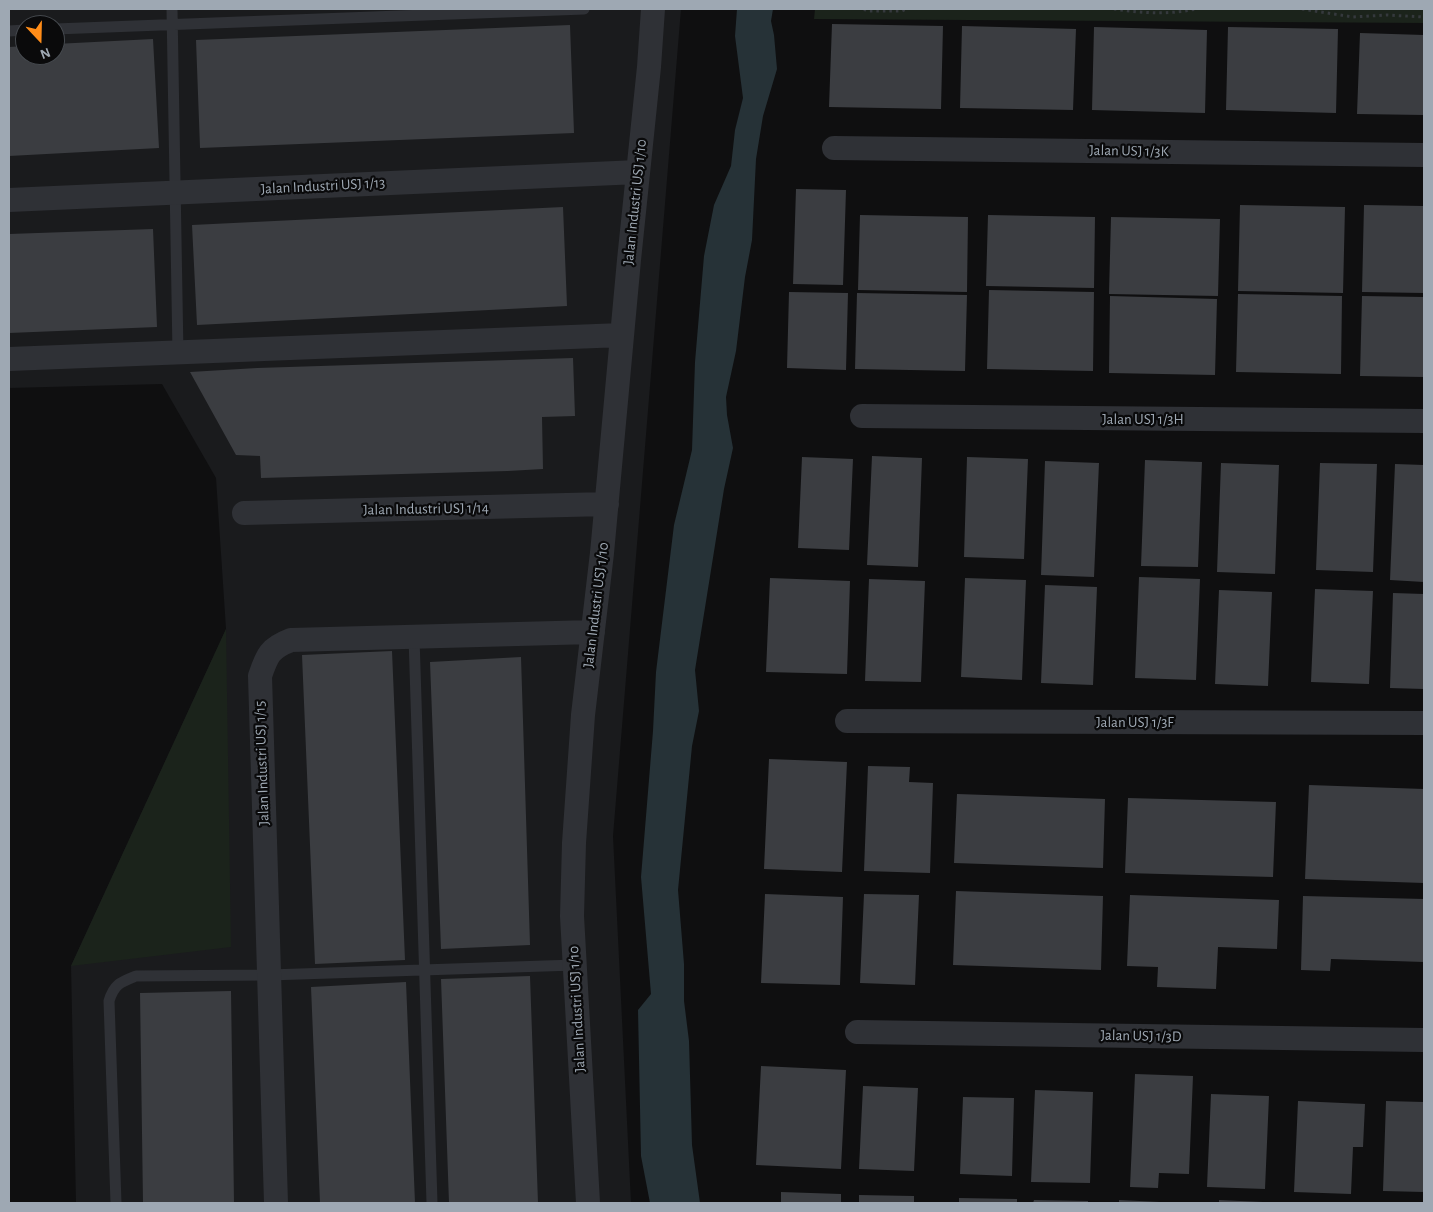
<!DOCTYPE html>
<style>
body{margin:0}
#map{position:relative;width:1433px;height:1212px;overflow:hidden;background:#0f0f10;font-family:"Alegreya Sans",sans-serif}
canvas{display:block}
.frame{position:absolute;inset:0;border:10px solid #9ea8b3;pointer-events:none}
.north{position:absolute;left:15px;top:15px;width:50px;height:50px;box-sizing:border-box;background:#0a0a0b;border:1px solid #45494e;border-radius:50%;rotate:159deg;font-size:14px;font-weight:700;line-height:20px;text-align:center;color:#9ea8b3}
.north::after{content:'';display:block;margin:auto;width:18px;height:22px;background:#ff8c18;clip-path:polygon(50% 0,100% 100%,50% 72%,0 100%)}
</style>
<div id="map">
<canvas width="1433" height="1212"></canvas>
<div class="frame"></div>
<div class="north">N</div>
</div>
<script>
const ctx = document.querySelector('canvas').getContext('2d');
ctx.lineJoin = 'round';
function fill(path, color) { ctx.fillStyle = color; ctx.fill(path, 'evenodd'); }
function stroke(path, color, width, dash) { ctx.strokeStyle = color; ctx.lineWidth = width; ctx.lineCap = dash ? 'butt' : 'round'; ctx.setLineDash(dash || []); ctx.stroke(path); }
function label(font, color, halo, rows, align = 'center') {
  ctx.font = font + ' "Alegreya Sans",sans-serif'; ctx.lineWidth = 4.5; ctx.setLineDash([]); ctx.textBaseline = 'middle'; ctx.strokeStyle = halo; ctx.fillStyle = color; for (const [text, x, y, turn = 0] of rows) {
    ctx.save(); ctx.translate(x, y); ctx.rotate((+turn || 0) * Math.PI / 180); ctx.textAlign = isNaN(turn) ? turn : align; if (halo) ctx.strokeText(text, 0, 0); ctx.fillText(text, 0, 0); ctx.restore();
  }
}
fill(new Path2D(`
 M9 9H681L613 836 631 1203H76L71 966 226 629 216 478 162 384 9 388ZM25 25H55V55H25Z`), '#1a1b1d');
fill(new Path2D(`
 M815 9H1424V23L814 19Z
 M226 629 231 947 71 966Z`), '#1b231b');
fill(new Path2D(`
 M737 9H773L771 21 774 35 777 69 763 116 756 159 752 240 745 277 736 351 726 397 727 415 733 448 724 489 695 670 699 711 692 746 678 890 684 964V1001L689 1041 692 1145 700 1203H650L641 1156 638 1010 651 994 641 877 653 731 656 672 674 525 692 450 695 362 704 256 714 205 731 166 735 130 743 98 735 36Z`), '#263237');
fill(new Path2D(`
 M832 24 943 26 941 109 829 107Z
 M570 25 574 133 200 148 196 40Z
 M962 26 1076 29 1073 110 960 108Z
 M1094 27 1207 30 1205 113 1092 110Z
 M1228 27 1338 29 1336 113 1226 110Z
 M1360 33 1424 35V115L1357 114Z
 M153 39 159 148 9 156V47L25 46V55H55V44Z
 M796 189 846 190 843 285 793 284Z
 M1240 205 1345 207 1343 293 1238 291Z
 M1364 205 1424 206V293L1362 292Z
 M563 207 567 306 197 325 192 225Z
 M860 215 968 217 967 292 858 290Z
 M988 215 1095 217 1094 288 986 286Z
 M1111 217 1220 219 1218 296 1109 294Z
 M153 229 157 327 9 333V234Z
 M989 290 1094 292 1093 371 987 369Z
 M789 292 848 293 846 370 787 368Z
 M857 293 967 295 965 371 855 369Z
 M1238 294 1342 296 1341 374 1236 372Z
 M1110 296 1217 299 1215 375 1109 373Z
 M1362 296 1424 297V377L1360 376Z
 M573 358 575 416 542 417 543 469 508 471 261 478 260 456 236 455 190 372 257 368Z
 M872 456 922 458 918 567 867 565Z
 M802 457 853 459 849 550 798 548Z
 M967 457 1028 459 1024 559 964 557Z
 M1145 460 1202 462 1198 567 1141 566Z
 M1045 461 1099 463 1094 577 1041 575Z
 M1221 463 1279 465 1275 574 1217 572Z
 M1320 463 1377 464 1373 572 1316 570Z
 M1395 464 1424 465V582L1390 580Z
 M1139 577 1200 579 1196 680 1135 678Z
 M770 578 850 581 847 674 766 672Z
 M965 578 1026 580 1022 680 961 677Z
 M869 579 925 581 921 682 865 681Z
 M1045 585 1097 587 1093 685 1041 683Z
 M1315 589 1373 591 1369 684 1311 682Z
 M1219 590 1272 592 1268 686 1215 684Z
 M1393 593 1424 594V689L1390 688Z
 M392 651 405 960 315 964 302 655Z
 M521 657 530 945 441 949 430 662Z
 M769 759 847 762 842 872 764 869Z
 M868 766 910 767 909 782 933 783 930 873 864 871Z
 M1309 785 1424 789V883L1305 879Z
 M957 794 1105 799 1103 868 954 863Z
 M1128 798 1276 802 1273 877 1125 873Z
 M956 891 1103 896 1101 970 953 965Z
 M765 894 843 897 840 985 761 983Z
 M864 894 919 895 915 985 860 983Z
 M1130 895 1279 900 1277 949 1218 947 1216 989 1157 987 1158 967 1127 966Z
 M1303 896 1424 899V962L1331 959 1330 971 1301 970Z
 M530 976 538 1203H449L441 979Z
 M406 982 415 1203H320L311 987Z
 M231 991 234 1203H143L140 993Z
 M761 1066 846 1070 841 1169 756 1165Z
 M1135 1074 1193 1076 1189 1174 1159 1173 1158 1188 1130 1187Z
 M863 1086 918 1088 914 1171 859 1169Z
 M1035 1090 1093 1092 1090 1183 1031 1182Z
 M1211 1094 1269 1096 1265 1189 1207 1187Z
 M963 1097 1014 1098 1012 1176 960 1174Z
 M1298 1101 1365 1104 1363 1147H1353L1351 1194 1294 1192Z
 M1386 1101 1424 1102V1192L1383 1191Z
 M781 1192 841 1194V1203H781Z
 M859 1195 914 1196V1203H859Z
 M959 1198 1017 1199V1203H959Z
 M1034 1200 1088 1201V1203H1033Z
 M1119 1200 1160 1202V1203H1119Z
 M1219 1200 1263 1202V1203H1219Z`), '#3b3d41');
stroke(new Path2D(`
 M864 9 867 11H902L906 9
 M1114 9C1141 13 1169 15 1196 9
 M1302 9 1353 17 1387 15 1424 17`), '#35393d', 3, [2.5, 4]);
stroke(new Path2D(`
 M172 9 178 354
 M55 29 584 9
 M9 31 25 30
 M414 637 432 1203
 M116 1203 109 1001C114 984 121 982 136 976L269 975 575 965`), '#2f3136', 11);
stroke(new Path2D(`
 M834 148 1424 155
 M9 200 638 172
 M9 359 622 335
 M862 416 1424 421
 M244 513 607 504
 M847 721 1424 723
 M857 1032 1424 1040
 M276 1203 260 676C267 655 270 648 291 640L593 632
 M588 1203 572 916 574 843 583 715 602 553 629 260 649 67 653 9`), '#2f3136', 24);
label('15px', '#9ea8b3', '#0a0a0b', [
 ["Jalan USJ 1/3K",1129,151,1],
 ["Jalan Industri USJ 1/13",323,186,-3],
 ["Jalan Industri USJ 1/10",635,202,-84],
 ["Jalan USJ 1/3H",1143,419],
 ["Jalan Industri USJ 1/14",426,509,-1],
 ["Jalan Industri USJ 1/10",596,605,-83],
 ["Jalan USJ 1/3F",1135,722],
 ["Jalan Industri USJ 1/15",262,763,-92],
 ["Jalan Industri USJ 1/10",577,1009,-93],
 ["Jalan USJ 1/3D",1141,1036,1]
]);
</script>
